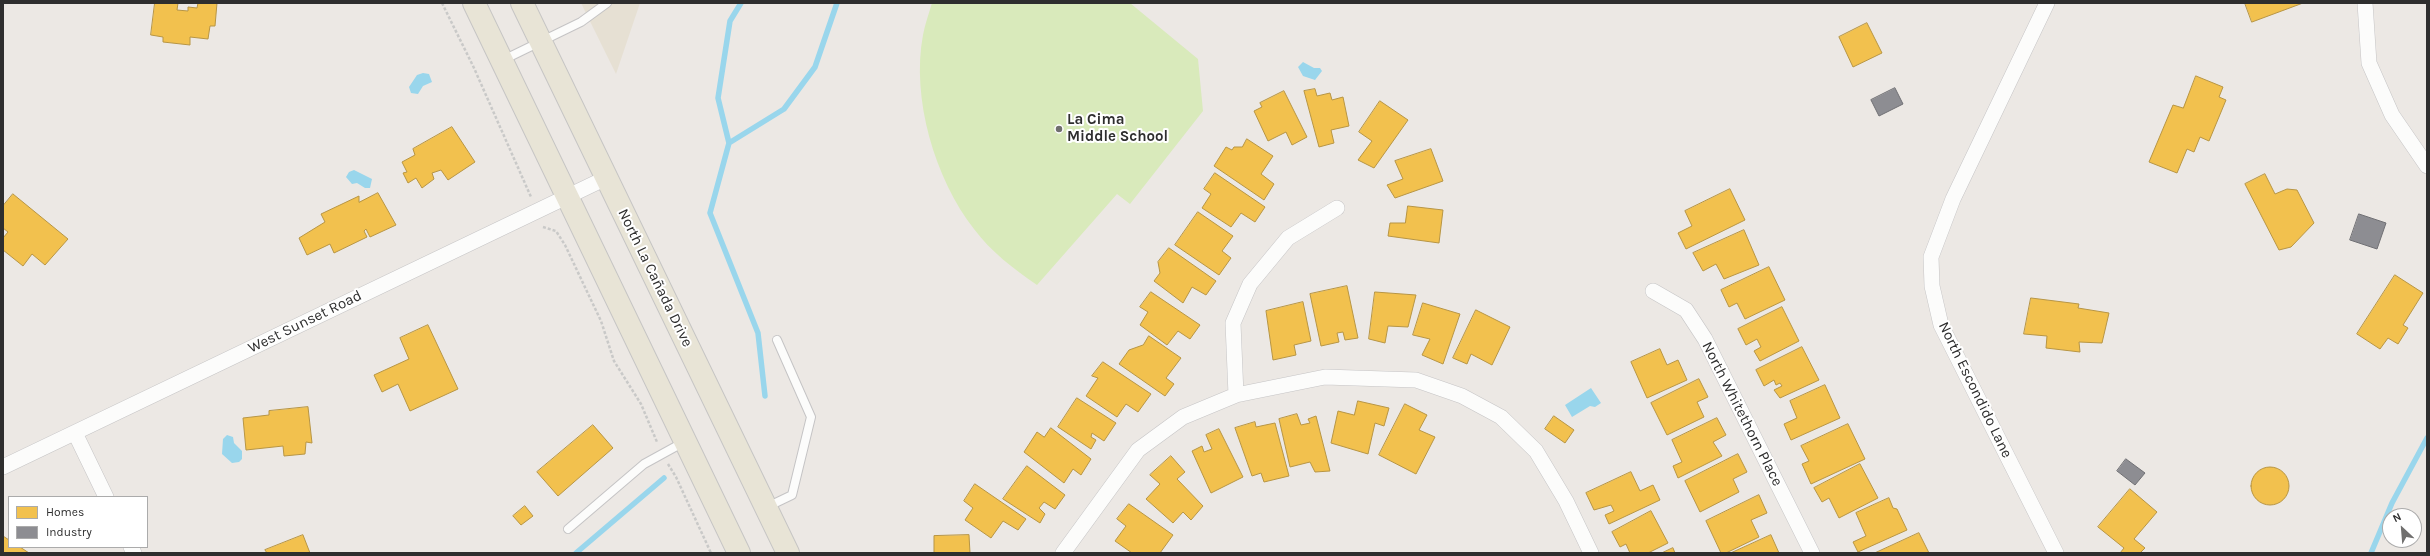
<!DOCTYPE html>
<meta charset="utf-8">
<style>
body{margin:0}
#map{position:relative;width:2430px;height:556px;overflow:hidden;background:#ece8e4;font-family:Karla,sans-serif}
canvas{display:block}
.frame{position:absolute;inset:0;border:4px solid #2e2e2e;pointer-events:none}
.legend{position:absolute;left:8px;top:496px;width:140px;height:52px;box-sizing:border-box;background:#fff;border:1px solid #ababab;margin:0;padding:5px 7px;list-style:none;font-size:12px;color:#2e2e2e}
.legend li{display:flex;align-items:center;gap:8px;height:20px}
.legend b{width:20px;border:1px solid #ababab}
.north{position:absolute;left:2382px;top:508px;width:40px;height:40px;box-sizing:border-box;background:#fff;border:1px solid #ababab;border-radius:50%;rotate:334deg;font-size:11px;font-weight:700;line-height:16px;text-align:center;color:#2e2e2e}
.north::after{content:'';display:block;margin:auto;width:14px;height:18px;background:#706f6e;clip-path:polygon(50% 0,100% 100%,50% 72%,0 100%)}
</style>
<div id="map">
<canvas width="2430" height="556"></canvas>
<div class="frame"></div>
<ul class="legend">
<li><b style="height:11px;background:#f2c14e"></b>Homes</li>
<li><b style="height:11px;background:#8d8d92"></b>Industry</li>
</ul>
<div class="north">N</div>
</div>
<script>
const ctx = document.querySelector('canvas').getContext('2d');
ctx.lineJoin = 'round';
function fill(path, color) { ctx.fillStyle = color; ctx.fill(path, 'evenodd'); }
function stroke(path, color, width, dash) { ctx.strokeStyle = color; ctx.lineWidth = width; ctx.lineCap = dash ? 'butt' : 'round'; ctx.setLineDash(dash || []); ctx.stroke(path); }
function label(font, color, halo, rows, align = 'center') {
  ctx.font = font + ' Karla,sans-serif'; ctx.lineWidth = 4; ctx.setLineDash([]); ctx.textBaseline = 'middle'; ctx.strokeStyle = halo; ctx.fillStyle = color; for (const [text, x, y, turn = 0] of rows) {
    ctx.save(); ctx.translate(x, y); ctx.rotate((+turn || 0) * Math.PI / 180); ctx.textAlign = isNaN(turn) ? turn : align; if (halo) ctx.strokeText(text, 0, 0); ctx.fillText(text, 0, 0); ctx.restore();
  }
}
fill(new Path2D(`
 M581 3H640L616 74Z`), '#e6e0d3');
fill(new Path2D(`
 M932 3H1130L1198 59 1203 111 1130 204 1117 194 1037 285C1014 269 991 252 974 229 935 179 911 98 923 35 925 24 929 13 932 3Z`), '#d9eabb');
fill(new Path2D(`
 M1303 62 1314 68H1320L1322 71 1315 80 1303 76 1298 67Z
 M423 73 429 74 432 82 423 86 418 94 411 93 409 87 417 75Z
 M354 170 372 179 370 188H365L357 183 352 184 346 177 349 172Z
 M1591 388 1601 403 1595 407 1590 406 1572 417 1565 405Z
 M227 435 233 437 234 443 242 451V459L239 462 232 463 222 454 223 439Z`), '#99d6ec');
const homes = new Path2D(`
 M155 3H178L177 10 188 11V7L197 8 198 3H217L215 26H210L208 39 190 37V45L163 42V37L151 35Z
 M2245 3H2303L2252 22Z
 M1867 23 1882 53 1853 67 1839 37Z
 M2196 76 2223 87 2219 97 2226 100 2209 141 2200 137 2194 152 2187 149 2177 173 2149 162 2173 105 2183 108Z
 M1315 89 1317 96 1330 93 1332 100 1343 97 1349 126 1331 130 1334 143 1319 147 1304 91Z
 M1284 91 1307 137 1292 145 1286 132 1268 141 1254 111 1262 107 1260 103Z
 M1380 101 1408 120 1374 168 1358 160 1372 141 1359 132Z
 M452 127 475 162 448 180 441 170 432 173 434 179 422 188 416 178 408 183 403 173 407 172 402 162 415 155 413 149Z
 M1247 139 1273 156 1261 174 1274 184 1264 200 1214 166 1226 147 1232 150 1234 147H1242Z
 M1431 149 1443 181 1395 198 1387 185 1403 179 1395 161Z
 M1215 173 1265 207 1255 222 1241 213 1231 227 1202 208 1211 194 1204 189Z
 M2265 174 2275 194 2287 189 2297 190 2314 223 2291 247 2279 250 2245 184Z
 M1730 189 1745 220 1686 249 1678 233 1692 226 1685 211Z
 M378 193 396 225 370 237 366 229 364 231 367 237 334 253 330 244 307 255 299 238 325 222 321 214 359 196V202Z
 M13 194 68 239 45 265 32 254 23 266 3 250V238L8 232 3 228V206Z
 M1408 206 1443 210 1439 243 1388 236 1390 223H1405Z
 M1198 212 1233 236 1222 251 1231 258 1219 275 1175 245Z
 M1744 230 1759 265 1724 279 1716 264 1703 271 1693 253Z
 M1169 248 1216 281 1206 295 1192 287 1183 303 1154 281 1160 273 1158 262Z
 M1769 267 1785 300 1745 319 1737 303 1729 307 1721 290Z
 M2395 275 2423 293 2403 325 2408 328 2398 344 2388 338 2380 349 2357 334Z
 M1347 286 1358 338 1345 340 1343 332 1337 333 1339 342 1321 346 1310 294Z
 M1151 292 1200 325 1190 339 1178 331 1167 345 1140 325 1148 312 1140 307Z
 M1375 292 1416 295 1408 327 1388 326 1385 343 1369 339Z
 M2031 298 2079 304 2078 308 2109 313 2102 343 2079 342 2080 352 2046 348 2047 336 2024 334Z
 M1303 302 1311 341 1294 345 1296 355 1273 360 1266 311Z
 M1423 303 1460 314 1443 364 1422 355 1430 339 1413 335Z
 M1782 307 1799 341 1760 361 1754 351 1761 347 1757 339 1746 345 1738 329Z
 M1476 310 1510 327 1492 365 1471 354 1467 364 1453 358Z
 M428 325 458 389 410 411 398 384 382 392 374 375 409 359 400 338Z
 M1149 336 1181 358 1166 378 1174 384 1165 396 1119 364 1129 350 1143 345Z
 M1802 347 1819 380 1780 398 1774 390 1782 386 1780 383 1776 385 1774 380 1764 386 1756 370Z
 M1660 349 1667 365 1678 360 1687 380 1647 398 1631 362Z
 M1103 362 1151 394 1138 412 1126 404 1117 417 1086 396 1098 378 1092 376Z
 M1699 379 1708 397 1697 402 1704 417 1667 435 1651 403Z
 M1825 385 1840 418 1791 440 1784 424 1797 418 1790 401Z
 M1077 398 1116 423 1104 441 1092 433 1091 437 1096 440 1091 449 1058 427Z
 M1358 401 1389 408 1384 426 1375 423 1368 454 1331 443 1338 411 1354 415Z
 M1405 404 1427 415 1419 430 1435 437 1416 474 1379 455Z
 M308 407 312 443 306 442 305 454 284 456 283 446 246 450 243 418 269 415V411Z
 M1297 414 1301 425 1310 423 1308 419 1316 416 1330 471 1315 472 1310 462 1290 467 1279 419Z
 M1554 416 1574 430 1565 443 1545 429Z
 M1717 418 1726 435 1713 442 1722 456 1678 478 1673 466 1682 462 1672 440Z
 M1255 422 1256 427 1275 423 1289 476 1264 482 1261 473 1252 476 1235 428Z
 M1848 424 1865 459 1811 484 1802 464 1809 461 1801 446Z
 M593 425 613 448 558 496 537 472Z
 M1051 428 1091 459 1081 475 1073 469 1064 483 1024 452 1037 432 1044 437Z
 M1219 429 1243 477 1211 493 1192 451 1202 446 1204 452 1212 449 1206 435Z
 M1738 454 1747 472 1733 479 1739 492 1700 512 1685 481Z
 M1171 456 1185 472 1177 479 1203 506 1191 520 1183 512 1173 523 1146 499 1160 484 1150 475Z
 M1860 464 1878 498 1839 518 1829 498 1822 502 1814 488Z
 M1027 466 1065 495 1055 509 1044 502 1039 508 1045 514 1040 523 1003 499Z
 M2251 486a19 19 0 1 1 38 0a19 19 0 1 1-38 0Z
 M1631 472 1640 491 1653 485 1660 500 1609 524 1605 515 1614 511 1611 505 1594 510 1586 493Z
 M975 484 1026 519 1018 530 1003 521 991 538 965 520 973 508 964 501Z
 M2130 489 2157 512 2134 539 2145 548 2140 553H2120L2124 548 2098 527Z
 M1759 495 1767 513 1751 520 1759 537 1726 553H1721L1706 521Z
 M1889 498 1893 508 1897 509 1907 530 1858 552 1853 542 1866 536 1856 513Z
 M1129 504 1173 535 1160 553H1132L1115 541 1126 526 1117 519Z
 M525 506 533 516 521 525 513 516Z
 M1651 511 1668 543 1648 553H1630L1626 544 1620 547 1612 532Z
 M1919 533 1929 553H1875Z
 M303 535 310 553H267L265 550Z
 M969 535 970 553H934V536Z
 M1771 535 1779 553H1731Z
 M3 536 9 540V547H20L29 553H3Z
 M1673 548 1675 553H1662Z`);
fill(homes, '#f2c14e');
stroke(homes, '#b79544', 1);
const industry = new Path2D(`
 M1895 88 1903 104 1879 116 1871 100Z
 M2359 214 2386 223 2377 249 2350 240Z
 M2126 459 2145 473 2135 485 2117 471Z`);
fill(industry, '#8d8d92');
stroke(industry, '#707074', 1);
stroke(new Path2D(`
 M741 3 730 21 718 98 729 143 710 213 758 333 765 396
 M729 143 784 109 815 67 837 3
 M576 553 664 478
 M2371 553 2392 503 2427 438`), '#99d6ec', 5.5);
const lane = new Path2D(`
 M503 60 581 22 607 3
 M767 507 792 495 811 417 777 340
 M568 529 644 464 684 442`);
const street = new Path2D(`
 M2047 3 1953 199 1931 257 1932 286 1941 325 2056 553
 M2365 3 2369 63 2392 115 2427 166
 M1653 291 1686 310 1705 339 1812 553
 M1236 395 1233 323 1250 284 1288 238 1337 208
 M75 433 106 497
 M3 467 606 178
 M131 547 134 553
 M1063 553 1138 450 1183 417 1236 395 1325 377 1416 380 1462 396 1501 417 1536 451 1566 501 1591 553`);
const primary = new Path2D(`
 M474 3 739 553
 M522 3 788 553`);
stroke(lane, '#c5c4c5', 10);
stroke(street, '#c5c4c5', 16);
stroke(primary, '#c6c5c4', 24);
stroke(new Path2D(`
 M442 3 474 68 531 197
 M543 227 556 231 565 245 601 321 614 361 641 404 657 442
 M668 464 676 477 711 553`), '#c9c9c8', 2.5, [3, 2]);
stroke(lane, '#fcfcfb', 8);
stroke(street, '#fcfcfb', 15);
stroke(primary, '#e8e4d6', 22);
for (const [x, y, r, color] of [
 [1059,129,4,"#706f6e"]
]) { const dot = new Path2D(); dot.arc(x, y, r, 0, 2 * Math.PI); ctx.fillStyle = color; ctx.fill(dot); stroke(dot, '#fff', 1.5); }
label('bold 15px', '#2e2e2e', '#fff', [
 ["La Cima",1067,120],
 ["Middle School",1067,137]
], 'left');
label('15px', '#2e2e2e', '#fff', [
 ["North La Cañada Drive",655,278,64],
 ["West Sunset Road",305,322,-26],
 ["North Escondido Lane",1975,390,64],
 ["North Whitethorn Place",1742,414,63]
]);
</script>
